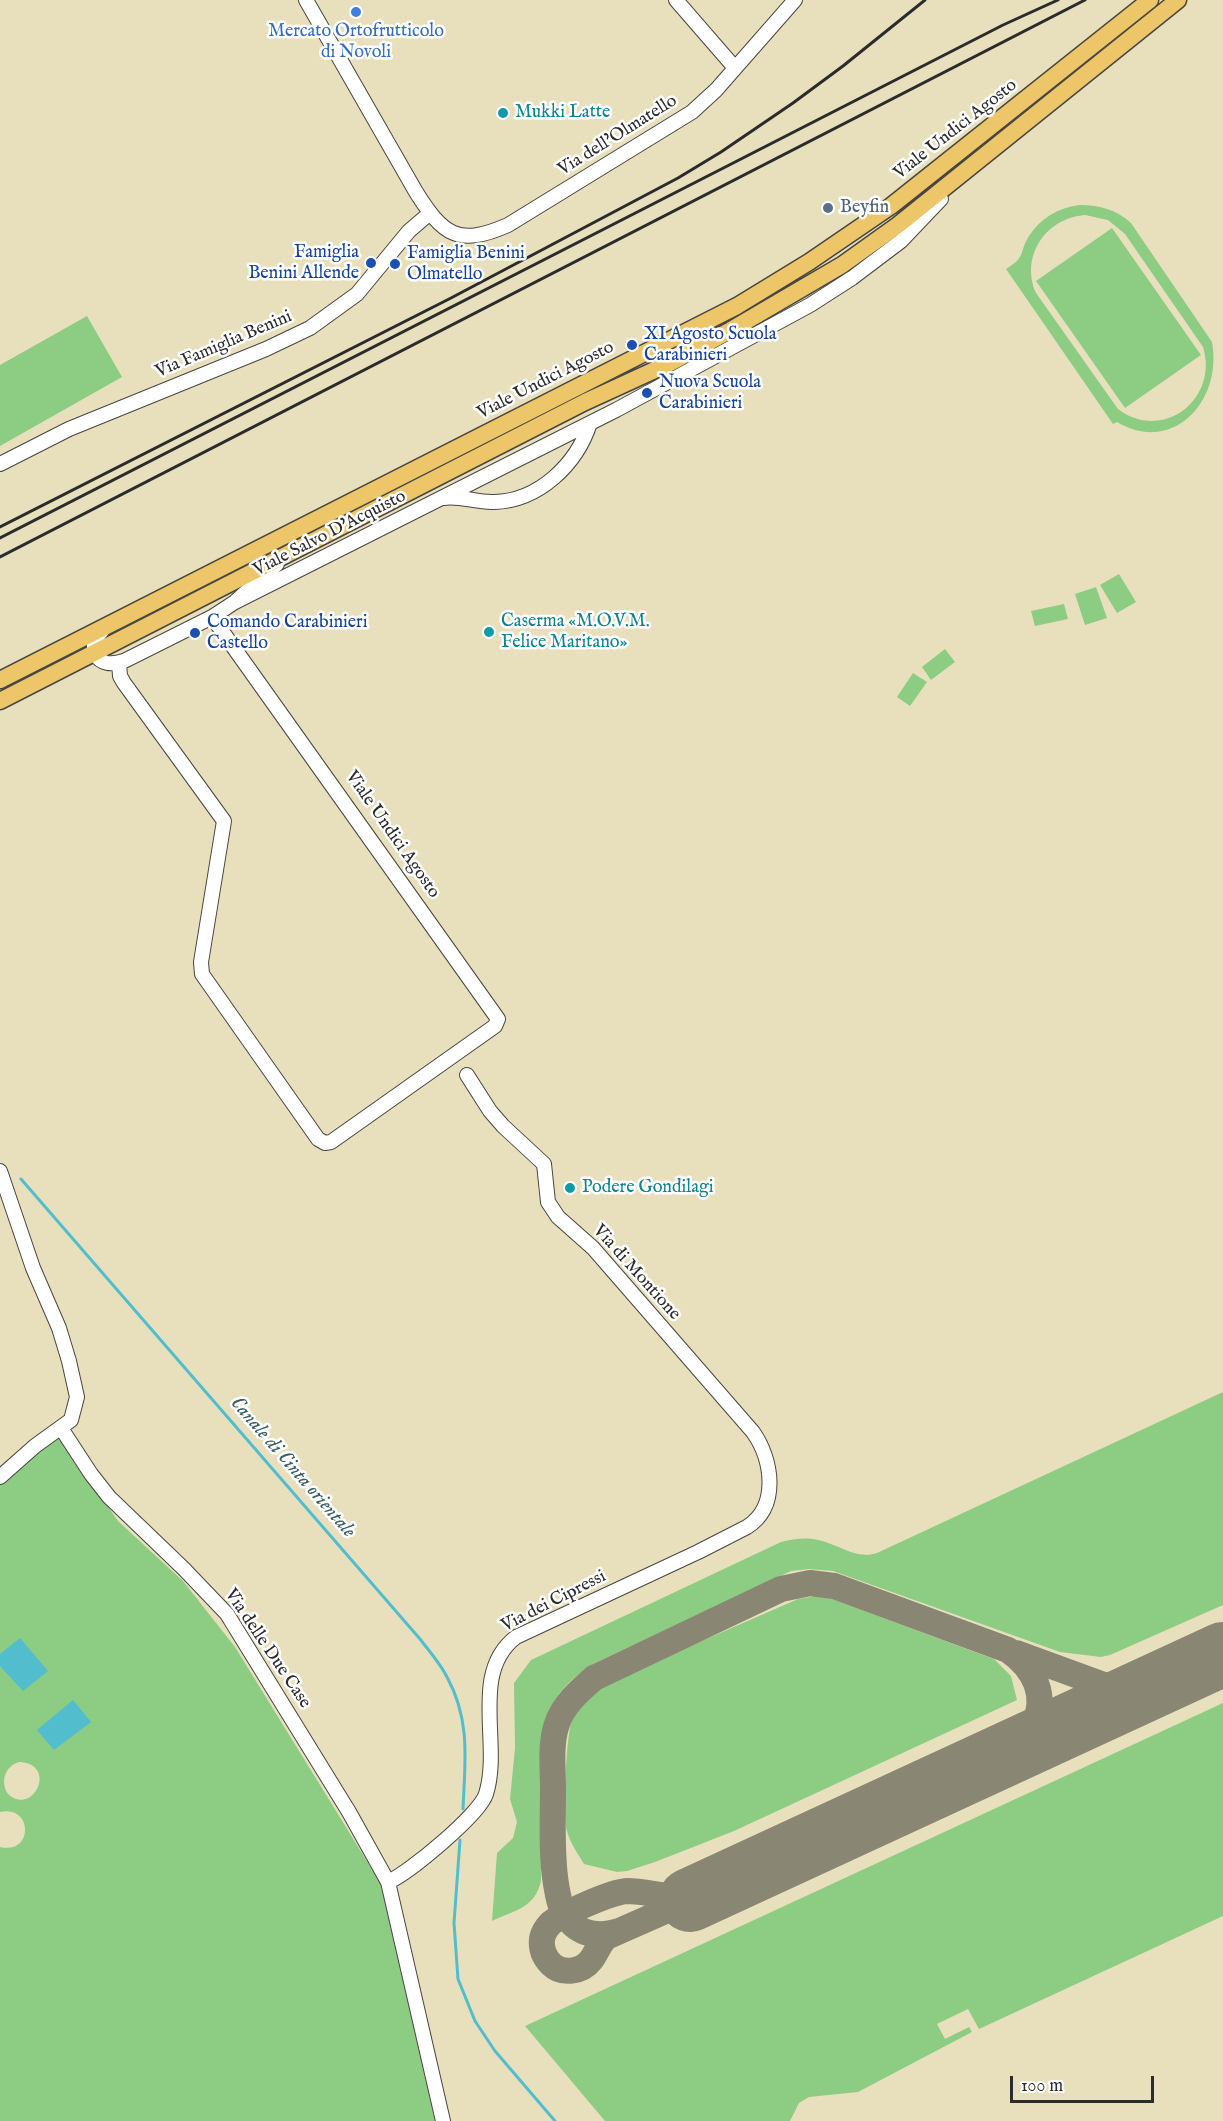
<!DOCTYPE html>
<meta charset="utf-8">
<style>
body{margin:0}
#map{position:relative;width:1223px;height:2121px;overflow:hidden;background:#e8e0bd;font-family:"IM FELL English",serif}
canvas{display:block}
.scale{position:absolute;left:1010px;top:2076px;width:144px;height:27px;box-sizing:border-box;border:3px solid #2b2b2b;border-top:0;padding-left:8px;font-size:18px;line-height:21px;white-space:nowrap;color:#2b2b2b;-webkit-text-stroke:4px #fff;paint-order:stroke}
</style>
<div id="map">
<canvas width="1223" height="2121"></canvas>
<div class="scale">100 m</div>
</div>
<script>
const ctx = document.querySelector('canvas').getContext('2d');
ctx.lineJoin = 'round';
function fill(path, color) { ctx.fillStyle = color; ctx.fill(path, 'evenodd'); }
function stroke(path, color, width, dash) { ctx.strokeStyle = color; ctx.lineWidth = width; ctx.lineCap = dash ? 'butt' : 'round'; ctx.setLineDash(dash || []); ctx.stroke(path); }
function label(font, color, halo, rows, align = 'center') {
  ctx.font = font + ' "IM FELL English",serif'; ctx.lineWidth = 5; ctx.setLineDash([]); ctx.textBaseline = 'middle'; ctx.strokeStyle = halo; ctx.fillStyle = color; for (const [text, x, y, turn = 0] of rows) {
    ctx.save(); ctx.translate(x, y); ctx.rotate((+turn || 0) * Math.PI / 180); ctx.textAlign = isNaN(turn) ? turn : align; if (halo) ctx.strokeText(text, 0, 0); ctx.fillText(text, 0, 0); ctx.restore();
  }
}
fill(new Path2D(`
 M1102 46 1105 51 912 206 907 202Z
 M1080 205C1100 205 1117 210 1131 223L1212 342C1223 402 1172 455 1117 422L1113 424 1006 269C1027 256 1018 254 1029 236 1041 218 1059 207 1080 205ZM1085 215 1108 220 1125 234 1203 347C1219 399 1163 443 1118 409L1036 293C1020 256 1046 218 1085 215Z
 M1112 228 1201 355 1125 408 1036 281Z
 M87 316 122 377 0 446V365Z
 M1119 574 1136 602 1117 613 1100 585Z
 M1096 587 1107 618 1085 625 1075 594Z
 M1064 604 1068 619 1035 626 1031 611Z
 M945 649 955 662 931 680 922 667Z
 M913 673 927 682 910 706 897 697Z
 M1223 1392V1605L1110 1655 1101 1657 1060 1652 833 1571 809 1569 791 1571 595 1663C567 1680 547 1702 542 1735L541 1881C535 1908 515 1910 492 1921L497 1853 513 1838 517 1822 510 1799 515 1748 514 1683 531 1660 781 1542C794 1539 805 1537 818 1540 838 1544 856 1560 877 1553Z
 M56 1438 61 1439 118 1521 183 1581 235 1647 381 1884 435 2121H0V1847C34 1855 33 1804 0 1812V1485ZM19 1762C59 1764 33 1817 8 1794 0 1782 5 1766 19 1762Z
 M821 1595 994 1659 1011 1676 1017 1700 734 1831 655 1862 627 1871 617 1872 584 1864C578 1854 570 1843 567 1831 563 1817 566 1733 572 1721 580 1703 594 1691 610 1681L798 1599Z
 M1223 1703V1916L979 2029 968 2009 937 2024 945 2039 969 2027 972 2032 858 2092 809 2097 799 2103 790 2121H605L525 2026Z`), '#8dcc83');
fill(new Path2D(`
 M20 1638 48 1671 23 1691 0 1666V1654Z
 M73 1700 91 1722 54 1750 37 1730Z`), '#52bdcd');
stroke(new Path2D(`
 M21 1179 420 1639C429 1651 440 1663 447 1677 471 1721 465 1761 463 1809
 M460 1840 454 1923 458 1979 475 2021 495 2051 555 2121`), '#52bdcd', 3);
stroke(new Path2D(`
 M1016 1653 1109 1687C1136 1689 1158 1680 1183 1673
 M690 1900 606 1937C599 1944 597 1952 591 1960 582 1972 562 1975 551 1964 544 1957 541 1948 542 1939 543 1933 547 1927 551 1923 564 1913 611 1892 627 1891 645 1891 664 1897 682 1897 698 1896 715 1888 730 1882
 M622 1930C602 1937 582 1937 568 1919 560 1909 558 1896 556 1884 551 1853 553 1820 553 1788 553 1767 550 1744 557 1724 563 1705 579 1691 594 1678L781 1589 810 1583 834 1586 1008 1650C1034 1668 1049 1696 1033 1727 1029 1735 1021 1743 1016 1750`), '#8a8674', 26);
stroke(new Path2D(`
 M690 1900 1223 1654`), '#8a8674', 64);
const minor = new Path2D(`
 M306 0 416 192C443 235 458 247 508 225L692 112 716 90 795 0
 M676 0 735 68
 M0 464 69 429 266 349 310 328 357 294 409 231 430 213
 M443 498C460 495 477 503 494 502 539 501 577 464 590 423
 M235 602 616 410 810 305 852 278 901 241 941 199
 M105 627 94 641V653C102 665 111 665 124 661L212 617 235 602 277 564
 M119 663 120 676 124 683 224 821 201 962 202 974 318 1139 325 1143 331 1142 495 1026 498 1019 212 617
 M0 1171 33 1268 59 1328 69 1361 77 1397 71 1420 35 1446 0 1477
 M61 1428 91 1474 109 1497 184 1569 227 1614 349 1812 388 1882 443 2121
 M388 1882C409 1873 480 1814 486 1794 502 1744 469 1673 516 1637L698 1552 747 1527C780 1506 772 1459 753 1432L593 1248 558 1217 548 1202 544 1164 503 1126 490 1111 467 1075`);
const major = new Path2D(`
 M0 680 737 306 809 262 891 206 1150 0
 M0 701 585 402 670 363 731 330 842 265 898 225 1178 0`);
stroke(minor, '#474641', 16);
stroke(major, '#474641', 19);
stroke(minor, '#fff', 14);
stroke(major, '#ecc669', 16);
stroke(new Path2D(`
 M0 527 451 298 678 178 721 152 793 103 843 66 925 0
 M0 538 1003 25 1058 0
 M0 557 1085 0`), '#2b2b2b', 3);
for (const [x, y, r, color] of [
 [356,12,6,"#3f7fe0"],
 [503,113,6,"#0f9aa8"],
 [828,208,6,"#5c6f8a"],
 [371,263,6,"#1a4fb4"],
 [395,264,6,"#1a4fb4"],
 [632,345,6,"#1a4fb4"],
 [647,393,6,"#1a4fb4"],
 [489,632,6,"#0f9aa8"],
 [195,633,6,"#1a4fb4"],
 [570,1188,6,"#0f9aa8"]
]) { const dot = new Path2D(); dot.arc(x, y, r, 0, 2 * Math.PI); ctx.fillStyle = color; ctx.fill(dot); stroke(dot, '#fff', 2); }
label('18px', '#366cbe', '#fff', [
 ["Mercato Ortofrutticolo",356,32],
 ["di Novoli",356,53]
]);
label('18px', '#0d838f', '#fff', [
 ["Mukki Latte",515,113],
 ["Caserma «M.O.V.M.",501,622],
 ["Felice Maritano»",501,643],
 ["Podere Gondilagi",582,1188]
], 'left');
label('18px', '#2b2b2b', '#fff', [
 ["Viale Undici Agosto",956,130,-38],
 ["Via dell'Olmatello",618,136,-32],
 ["Via Famiglia Benini",224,345,-23],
 ["Viale Undici Agosto",546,381,-27],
 ["Viale Salvo D'Acquisto",330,534,-27],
 ["Viale Undici Agosto",392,835,55],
 ["Via di Montione",636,1273,48],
 ["Via dei Cipressi",554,1602,-27],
 ["Via delle Due Case",267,1649,56]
]);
label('18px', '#4e5e75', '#fff', [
 ["Beyfin",840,208]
], 'left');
label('18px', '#164399', '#fff', [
 ["Famiglia",359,253,"right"],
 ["Benini Allende",359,274,"right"],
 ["Famiglia Benini",407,254],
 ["Olmatello",407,275],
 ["XI Agosto Scuola",644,335],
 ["Carabinieri",644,356],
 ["Nuova Scuola",659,383],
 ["Carabinieri",659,404],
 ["Comando Carabinieri",207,623],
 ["Castello",207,644]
], 'left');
label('italic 20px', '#395e64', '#fff', [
 ["Canale di Cinta orientale",292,1468,49]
]);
</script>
